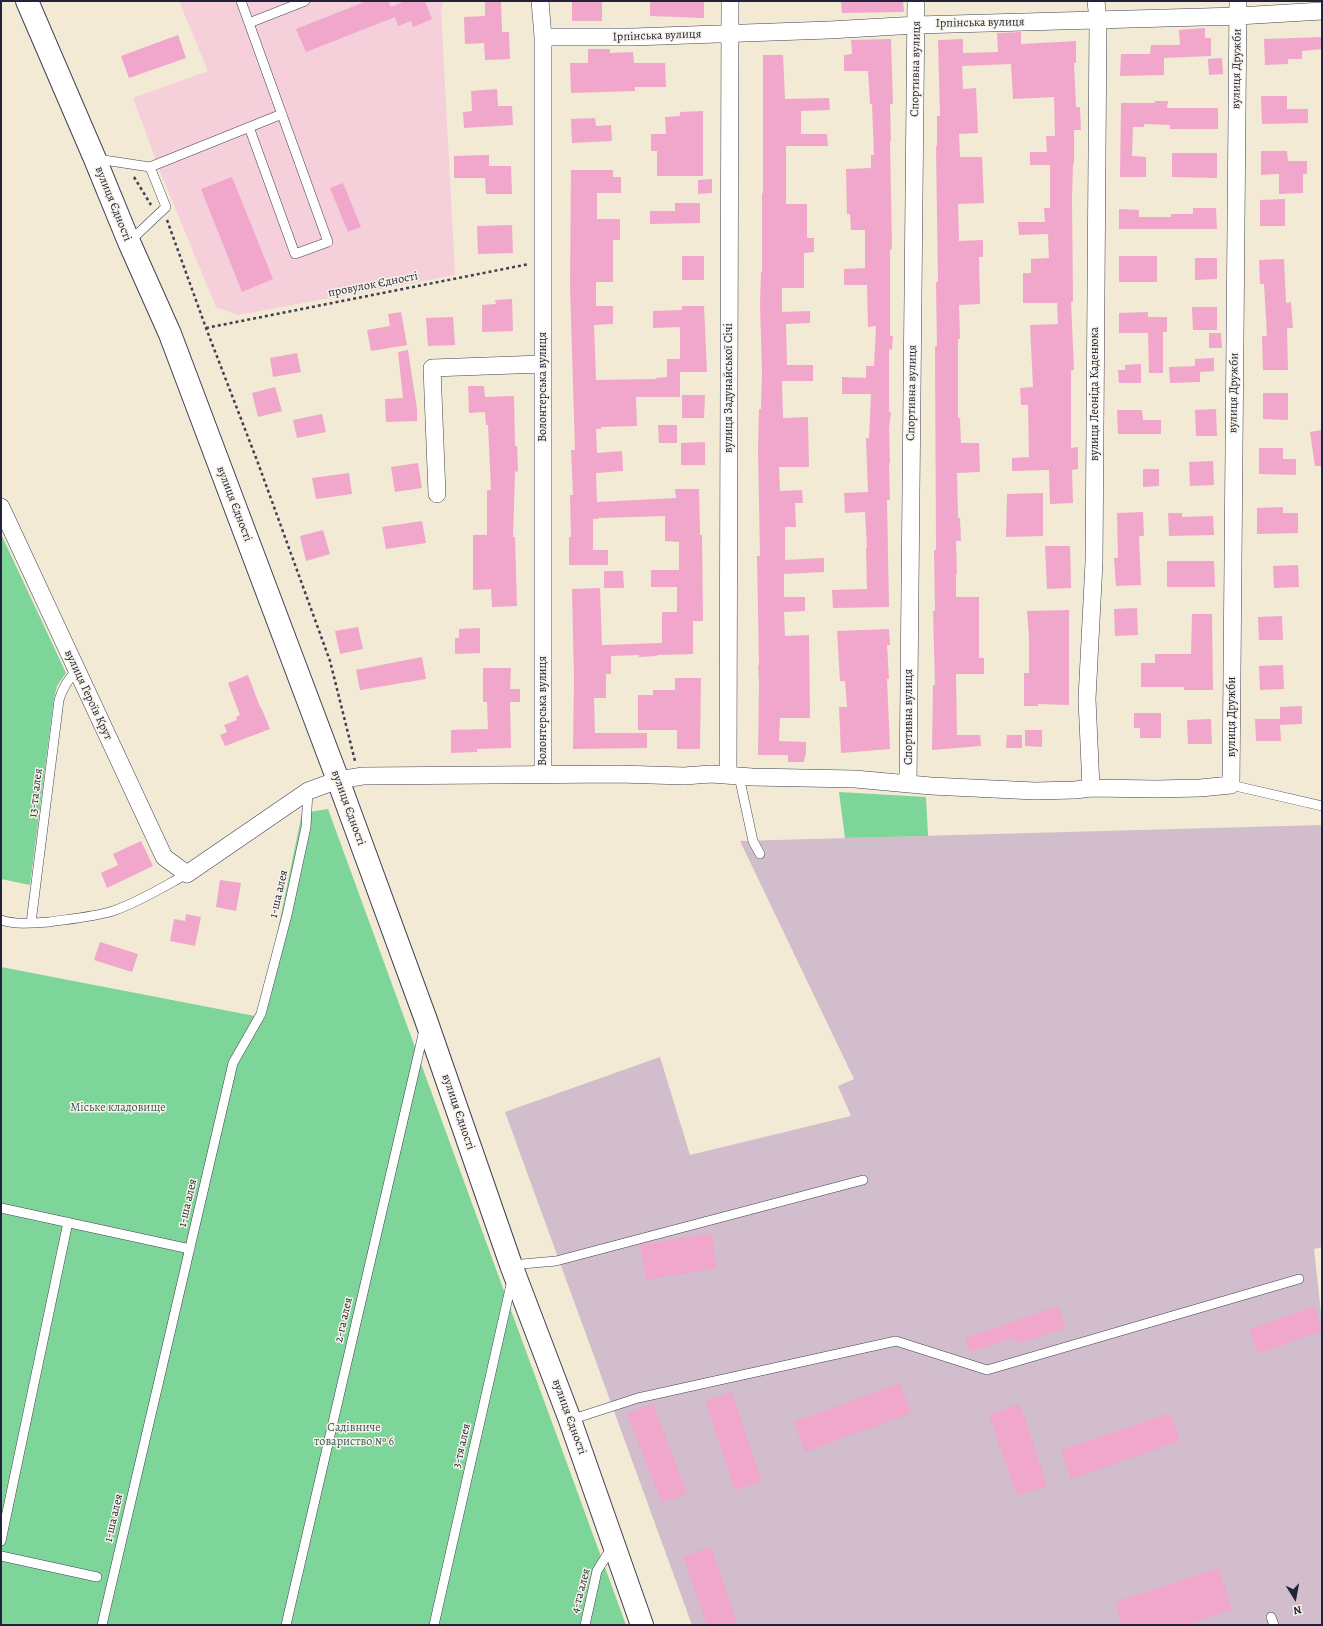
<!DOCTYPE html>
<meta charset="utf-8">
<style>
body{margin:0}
#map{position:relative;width:1323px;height:1626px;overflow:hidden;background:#f2ead4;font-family:Alegreya,serif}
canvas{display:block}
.frame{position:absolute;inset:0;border:2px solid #22223b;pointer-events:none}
.north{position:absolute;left:1275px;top:1578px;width:40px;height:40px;-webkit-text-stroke:3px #f7f3e8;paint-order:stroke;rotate:169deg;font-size:11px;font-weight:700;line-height:16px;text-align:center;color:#22223b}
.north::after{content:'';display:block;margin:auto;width:14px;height:18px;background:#22223b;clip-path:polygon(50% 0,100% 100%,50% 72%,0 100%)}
</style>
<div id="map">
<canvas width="1323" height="1626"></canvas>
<div class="frame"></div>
<div class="north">N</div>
</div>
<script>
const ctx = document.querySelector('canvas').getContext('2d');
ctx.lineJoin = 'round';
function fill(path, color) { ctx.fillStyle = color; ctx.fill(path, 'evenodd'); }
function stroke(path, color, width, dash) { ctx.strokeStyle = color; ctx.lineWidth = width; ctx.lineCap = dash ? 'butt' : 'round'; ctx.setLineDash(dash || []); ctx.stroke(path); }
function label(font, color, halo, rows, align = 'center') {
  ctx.font = font + ' Alegreya,serif'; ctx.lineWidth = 3; ctx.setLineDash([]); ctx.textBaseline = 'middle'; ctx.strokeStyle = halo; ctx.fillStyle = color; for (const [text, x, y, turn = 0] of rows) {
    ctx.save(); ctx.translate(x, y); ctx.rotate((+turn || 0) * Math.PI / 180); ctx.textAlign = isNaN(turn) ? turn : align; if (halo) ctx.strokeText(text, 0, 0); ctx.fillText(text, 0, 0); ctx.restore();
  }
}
fill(new Path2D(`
 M179 1H443L441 10 455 275 238 315 216 307 162 176 133 98 208 71Z`), '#f5cfd9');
fill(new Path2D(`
 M1322 825V1247L1314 1249 1322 1322V1625H692L505 1112 660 1057 690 1155 851 1116 838 1086 854 1079 740 841Z`), '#d1bdcb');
fill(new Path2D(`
 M1 534 66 673 57 686 54 698 30 885 1 879Z
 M839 792 926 797 928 836 845 838Z
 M328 809 626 1625H1V967L260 1017 302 813Z`), '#7ed599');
fill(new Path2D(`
 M367 1H388L391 7 405 1H425L432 19 413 27 411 21 398 26 395 17 306 52 296 29Z
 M485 1H501L502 32H509L510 59 485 60 484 43 465 44 464 17 485 16Z
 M572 1H602V21H572Z
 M650 1H704V18L650 16Z
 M841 1H903L904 12 842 13Z
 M1205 28V38H1211V56L1164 58V75L1120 76 1121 54H1150L1151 45H1180L1179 30Z
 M1021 32V44L1076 41V63H1074L1076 107H1080L1081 130H1074V164H1073L1072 198 1073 302H1071L1074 370H1071V448L1078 447V469L1072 470 1073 503 1050 504 1049 470 1012 471V458L1029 457 1028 405H1021L1020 388 1033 387 1030 325 1058 324 1057 303H1023V273H1031V259L1049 258 1048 234 1019 235 1018 222H1045L1044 208H1050V165H1030V152H1047L1046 136H1055L1054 97 1013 99 1011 64 962 66 963 89 976 88 978 133 959 134 960 157H982L984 203 958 204 959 241 983 240V257H979L980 304 959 305 960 339H958V418H960L961 443H979L980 472 957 473 958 518H960L961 541H956L957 574H956V597H979V658H984V674H956L957 735H980L981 746 932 750 933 685H935L933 611H935L934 550H936L935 346H937L936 282H938L936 146H937V116H940L938 40 963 39V53L998 52 997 33Z
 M178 35 186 58 129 78 121 56Z
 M1322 37V49L1302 51V59H1288V64L1265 65 1264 39Z
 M891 39 893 104H890L891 141H890L892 249 890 250V336H893L892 350 889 349V412H891L889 428 890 463H889L890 500H887L889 607 833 608 832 590 867 589 866 548H867L865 512 845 513 844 493 868 492 866 438H869L871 394H842V377L866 378V366H874L876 326 868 327 867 285H844V269L865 268V230H851L850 214H847L846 169 871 168V155H874L872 104H870L868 71H844V55L852 54 851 40Z
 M588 49H610V53L633 52 634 63H665L666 87H635V91L571 93 570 63H588Z
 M763 55H783L785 99 829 98 830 110 801 111V134H827L828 146H786V204H807V238H814V252L804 253V288H782V312L810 311V323L786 324 787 365H813V381H782L783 418 808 417 809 467H779L780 491 802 490 803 503H795L796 527H785V560L824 558V572L784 574V597H805V611L784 612 785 636 809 635 810 718H780L779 741 806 742V755H805L804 762H788V755H758L759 683 758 665H759L757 556H760L758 449 759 409H761L762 372 760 305 761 272H762V193H763Z
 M1222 58 1223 74 1209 75 1208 59Z
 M497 89 498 106H512L513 125 464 128 463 112 472 111 471 91Z
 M1261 96H1287V109H1308V123L1262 124Z
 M1155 101H1168L1167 108H1218V129H1170V125L1144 124V127H1133L1132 156 1146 157V177H1120L1121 103H1155Z
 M703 111V176H657V151H651V134H666L665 117 680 116V112Z
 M595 118 596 126 611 125 612 141 572 143 571 119Z
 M1261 151H1287L1288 161H1307V174H1303V193L1279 194V174L1261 175Z
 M1172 153H1217V178L1172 177Z
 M489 155V166H511L512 194H486L485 178H454V156Z
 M571 170H613V177H621V193H597V219H620V240H613V282H596V306H613V324L594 325 596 380 656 379V378L667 377V359H680V327L653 328V311L682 310V306H704L707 372H680V397H636L637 426 601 427V429H596L597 453 622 451 623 471 596 473 597 502 676 498 675 489H699L700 535H702L703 621H693V654L657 655V656L639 657V655L611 656V674H606V698H594L595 733H647V748L573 749 574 679 572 589 600 588 602 645 662 643V612H677V587H651V570H679V542L665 541V516L598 518V519H593V550H608V565H569V537H571L570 495H573L571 450H575L570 286Z
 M232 177 273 279 242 292 201 189Z
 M712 179V193L698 194V180Z
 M343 183 361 227 348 232 330 188Z
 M1285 199V226H1260V200Z
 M675 203H700V223L650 224V211H675Z
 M1193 208H1216L1217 229H1119V209L1139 210V217H1171V214H1193Z
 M512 225 513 253 478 254 477 226Z
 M682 256H704V280H682Z
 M1119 256H1157V282H1119Z
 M1195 258H1217V279L1195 280Z
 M1284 259 1286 303 1291 302 1293 328H1287L1288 370H1263L1262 336H1267L1264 284H1260L1259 260Z
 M512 299 513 331 482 332V305L496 304 495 300Z
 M1192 307H1217V330H1193Z
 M401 312 407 345 371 351 367 330 390 326 388 314Z
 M1148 312V317H1167V332H1163V373H1149L1148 333H1119V313Z
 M453 317 455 345 428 346 426 318Z
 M1209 333H1221L1222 348H1209Z
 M408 350 417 409V421L386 422 385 399 403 398 398 352Z
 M297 353 301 372 273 377 270 358Z
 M1214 358V371L1200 372V382L1170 383 1169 367 1195 366V359Z
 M1141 364V383H1119L1118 370H1125V365Z
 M468 386H484L485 397 514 396 515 446H517L518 471 515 472 513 537H515L517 606 492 607 491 589 473 590V535H487V490H491L488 425H486L485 412 469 413Z
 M275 387 282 411 258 417 252 393Z
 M1263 393H1288V420L1263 419Z
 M682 395H705L704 418H682Z
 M1216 409 1217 436H1196L1195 410Z
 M1117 410H1142L1143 420H1161V434H1118Z
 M322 414 326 432 297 438 293 420Z
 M658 425H677V443H659Z
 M1322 430V466H1315L1310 432Z
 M705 442V465H681V443Z
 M1259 448H1283V459H1296V475L1259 474Z
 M1213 461 1214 485 1190 486 1189 462Z
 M418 463 422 488 395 492 391 467Z
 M1143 469H1159V486L1143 487Z
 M349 473 352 494 316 499 312 478Z
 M1043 493V536L1006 537 1007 494Z
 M1283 507V513H1298V533L1257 534V508Z
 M1143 512 1144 536H1139L1141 585 1116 586 1114 558H1118L1117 513Z
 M1168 513H1182V517L1213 516 1214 535 1169 536Z
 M422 521 426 543 386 549 382 527Z
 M323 530 330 554 306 561 300 536Z
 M1045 546H1070L1071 588 1047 589Z
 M1167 561H1214L1215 587H1167Z
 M1298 565 1299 587 1274 588 1273 566Z
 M604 571H623L624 588H604Z
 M1137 608 1138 635 1115 636 1114 609Z
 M1069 610V705L1038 704V706H1024V673H1029V637L1027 611Z
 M1192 614H1212L1213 690H1184V687H1141V663H1155V654H1191Z
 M1282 616 1283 640H1259L1258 617Z
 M358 627 363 649 340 654 335 631Z
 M480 628V653L455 654V638H459V629Z
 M889 629 890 645H887L889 679H887L890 749 841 753 839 707H847L845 681H840L837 631Z
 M422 657 426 679 360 690 356 670Z
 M1283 665 1284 689 1260 690 1259 666Z
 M483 668H511L510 689H520V702H510L511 748 477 749V752L451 753V730L488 729 487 702H483Z
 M248 675 260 707H261L270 729 225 746 220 735 227 732 224 725 237 720 236 717 240 715 228 683Z
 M675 678H701L700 749H677V730H638V695H653V690H675Z
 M1302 706V724L1280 725 1281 741H1256L1255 719H1280V707Z
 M1134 713H1161V738H1140V728H1134Z
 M1211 719 1212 744H1188L1187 720Z
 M1025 730H1042V747L1025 746Z
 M1007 735H1022V748H1006Z
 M141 841 153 866 107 888 101 873 118 865 113 854Z
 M220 880 241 883 236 911 216 907Z
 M186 914 201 917 195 946 170 941 174 919 185 921Z
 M100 942 138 954 132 972 94 960Z
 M711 1233 717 1268 646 1280 640 1245Z
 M1058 1306 1066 1328 1016 1344 1014 1337 970 1352 965 1338Z
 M1314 1306 1322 1331 1258 1354 1249 1330Z
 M900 1383 911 1413 805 1452 794 1422Z
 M732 1392 762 1482 735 1490 705 1401Z
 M653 1404 687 1493 662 1503 627 1414Z
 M1020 1404 1047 1486 1017 1496 989 1415Z
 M1170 1413 1180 1441 1071 1479 1061 1450Z
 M711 1547 738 1625H707L683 1557Z
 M1219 1568 1232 1610 1186 1625H1122L1115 1602Z`), '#f0a7cb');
const service = new Path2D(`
 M241 1 328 242 295 254 249 127
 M249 23 305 1
 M97 159 150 167 166 207 129 242
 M150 167 282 114
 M739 776 753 841 760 854
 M1231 785 1322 806
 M1 920C16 925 34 923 49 922 70 919 93 917 113 911 139 902 163 887 187 874
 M31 923 59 700C63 687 68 679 77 670
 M1 1208 190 1249
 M511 1265 556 1261 863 1180
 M570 1420 638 1398 896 1341 987 1370 1299 1279
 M1 1541 68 1222
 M1 1556 97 1577
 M1271 1617 1274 1625
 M102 1625 233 1063 261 1014 287 915 306 827 308 791
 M286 1625 424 1030
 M434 1625 512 1280
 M585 1625 597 1571 612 1547`);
const minor = new Path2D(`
 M540 1 543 37V774
 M543 37H633L829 30 917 25 1238 16 1322 11
 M437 494 432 368 542 364
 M1 507 164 857 187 874 308 791 338 780 363 776 619 774 684 776 711 774 752 777 855 779 931 786 1035 791 1075 790 1091 788 1156 789 1200 788 1231 785 1238 1
 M728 775 730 1
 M908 784 916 1
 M1091 788 1087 699 1094 562 1098 20 1096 1`);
const secondary = new Path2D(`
 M27 1 95 159 129 242 170 334 338 780 426 1020 511 1265 570 1420 642 1625`);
stroke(service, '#414052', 10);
stroke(minor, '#414052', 18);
stroke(secondary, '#414052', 24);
stroke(new Path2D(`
 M134 177 151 205
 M167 220 206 328 258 463 330 661 355 761
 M206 328 529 264`), '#414052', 2.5, [3, 3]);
stroke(service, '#fff', 9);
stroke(minor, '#fff', 17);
stroke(secondary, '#fff', 22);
label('12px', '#22223b', '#f7f3e8', [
 ["Ірпінська вулиця",980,23,-1],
 ["Ірпінська вулиця",657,36,-2],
 ["Спортивна вулиця",916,69,-89],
 ["вулиця Дружби",1237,69,-89],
 ["вулиця Єдності",113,204,68],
 ["провулок Єдності",373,285,-11],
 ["Волонтерська вулиця",543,387,-90],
 ["вулиця Задунайської Січі",729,388,-90],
 ["Спортивна вулиця",912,393,-89],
 ["вулиця Дружби",1234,393,-89],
 ["вулиця Леоніда Каденюка",1095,394,-90],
 ["вулиця Єдності",234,504,69],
 ["вулиця Героїв Крут",88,695,65],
 ["Волонтерська вулиця",543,711,-90],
 ["Спортивна вулиця",909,717,-90],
 ["вулиця Дружби",1232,717,-90],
 ["13-та алея",36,793,-83],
 ["вулиця Єдності",348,808,70],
 ["1-ша алея",279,894,-77],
 ["вулиця Єдності",458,1112,71],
 ["1-ша алея",188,1203,-77],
 ["2-га алея",344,1320,-77],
 ["вулиця Єдності",569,1417,70],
 ["3-тя алея",462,1446,-77],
 ["1-ша алея",114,1518,-77],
 ["4-та алея",581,1591,-75]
]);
label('12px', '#3e5857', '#f7f3e8', [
 ["Міське кладовище",118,1108],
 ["Садівниче",354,1428],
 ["товариство № 6",354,1442]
]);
</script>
